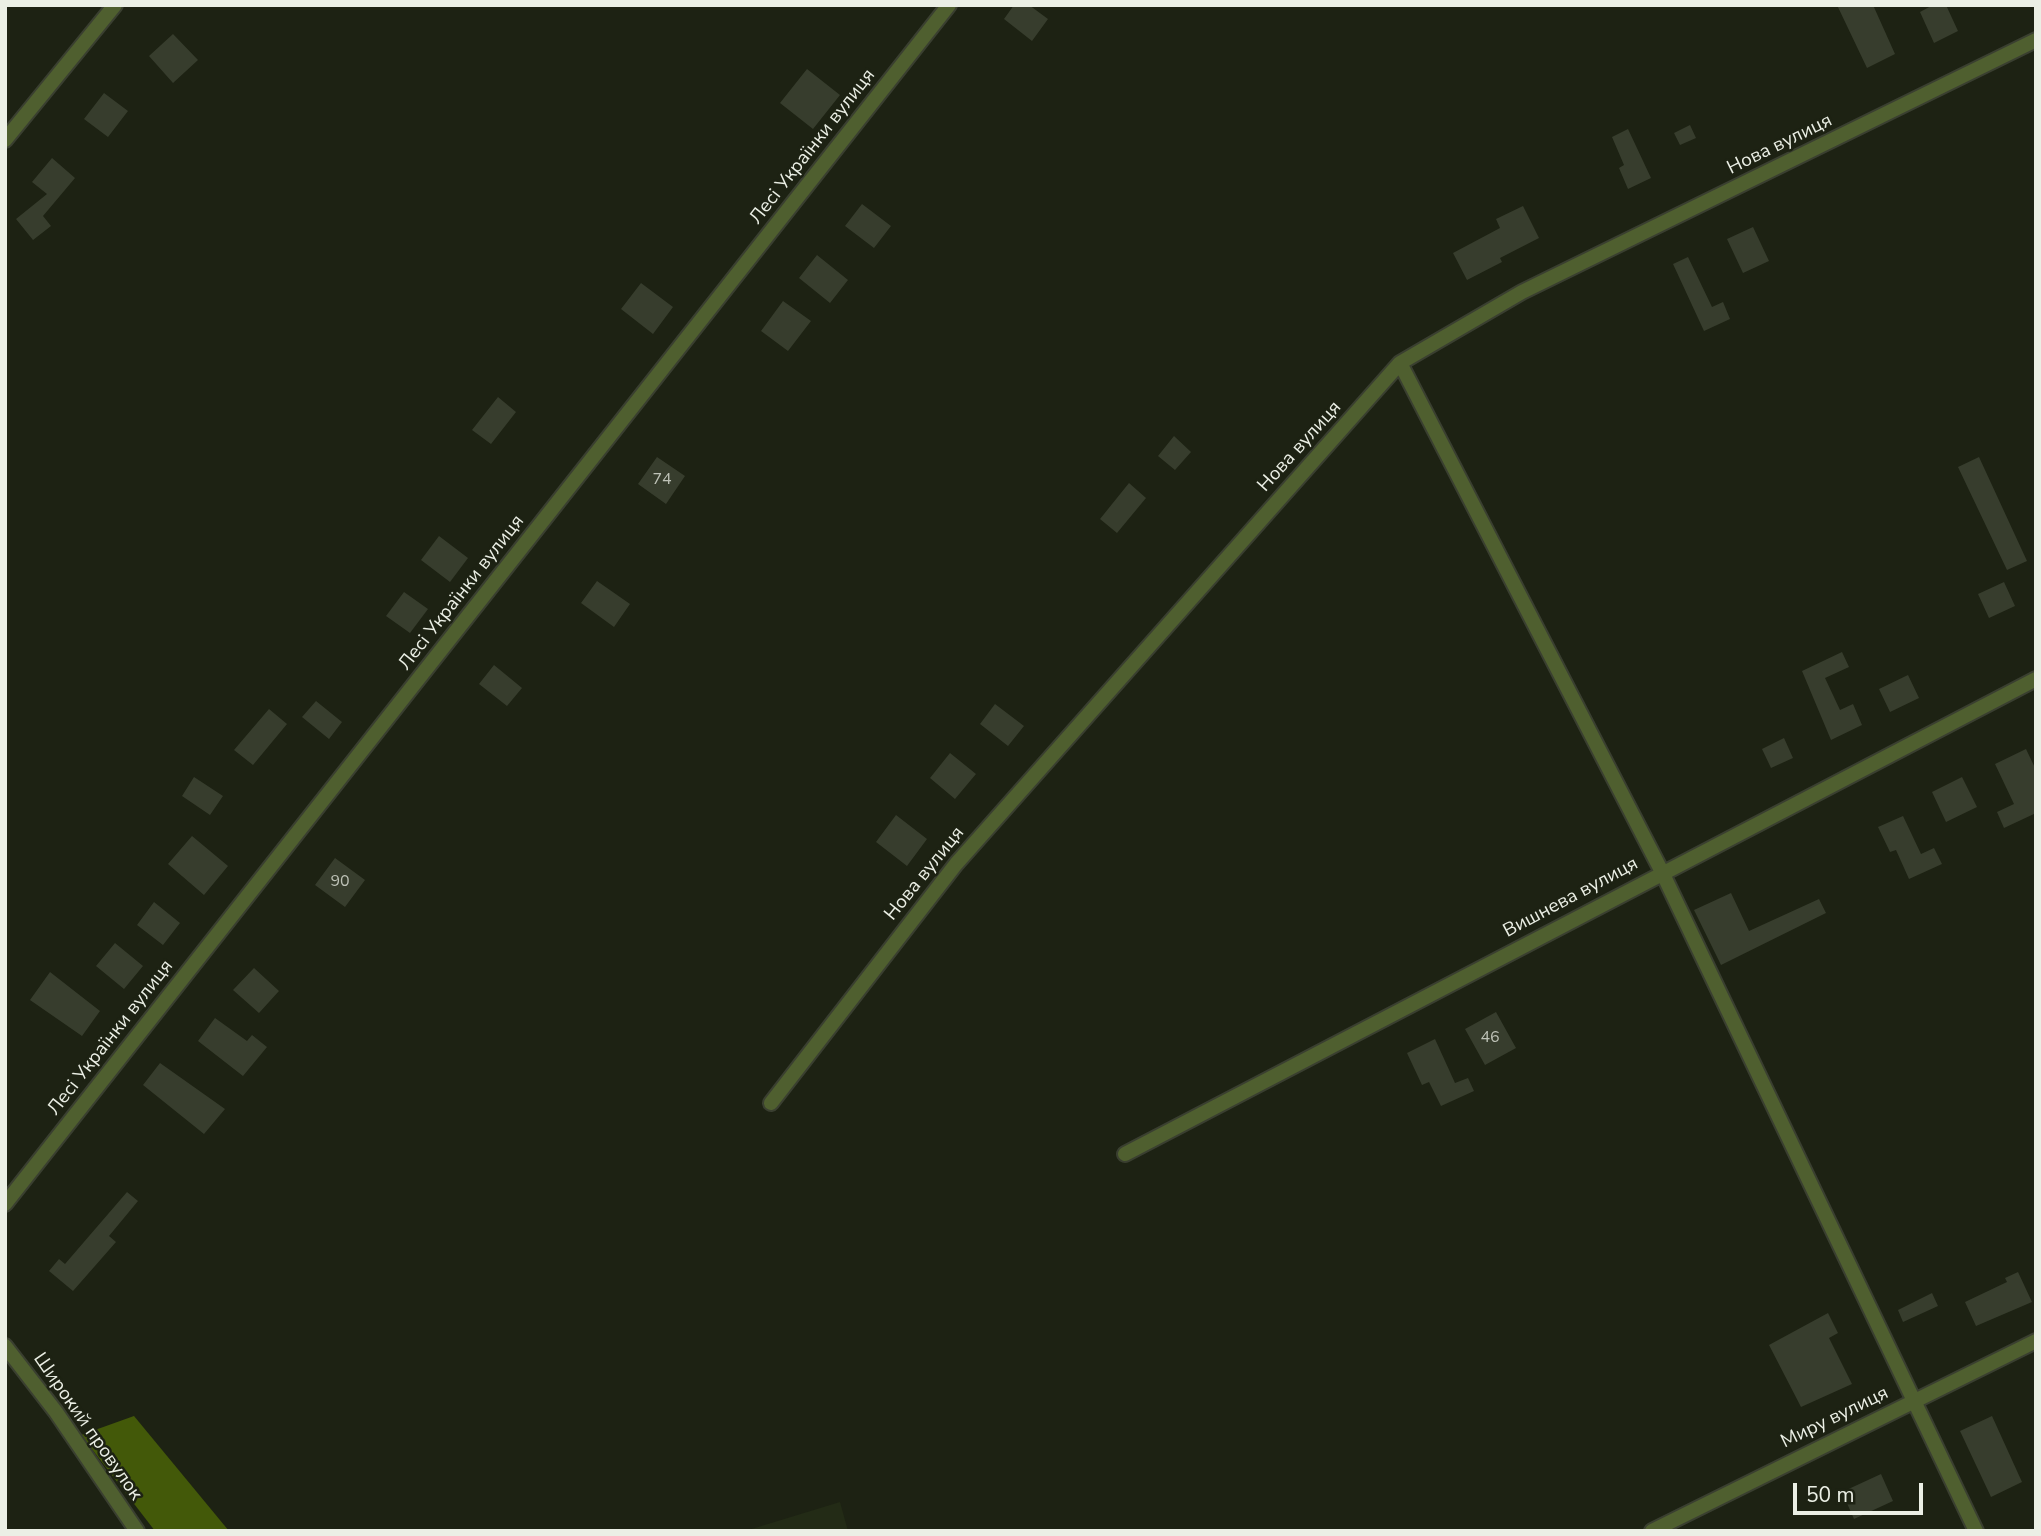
<!DOCTYPE html>
<meta charset="utf-8">
<style>
body{margin:0}
#map{position:relative;width:2041px;height:1536px;overflow:hidden;background:#1d2213;font-family:"Nunito Sans",sans-serif}
canvas{display:block}
.frame{position:absolute;inset:0;border:7px solid #ebefe5;pointer-events:none}
.scale{position:absolute;left:1793px;top:1483px;width:130px;height:32px;box-sizing:border-box;border:4px solid #ebefe5;border-top:0;padding-left:9px;font-size:21px;line-height:24px;white-space:nowrap;color:#ebefe5;-webkit-text-stroke:5px #1d2213;paint-order:stroke}
</style>
<div id="map">
<canvas width="2041" height="1536"></canvas>
<div class="frame"></div>
<div class="scale">50 m</div>
</div>
<script>
const ctx = document.querySelector('canvas').getContext('2d');
ctx.lineJoin = 'round';
function fill(path, color) { ctx.fillStyle = color; ctx.fill(path, 'evenodd'); }
function stroke(path, color, width, dash) { ctx.strokeStyle = color; ctx.lineWidth = width; ctx.lineCap = dash ? 'butt' : 'round'; ctx.setLineDash(dash || []); ctx.stroke(path); }
function label(font, color, halo, rows, align = 'center') {
  ctx.font = font + ' "Nunito Sans",sans-serif'; ctx.lineWidth = 5; ctx.setLineDash([]); ctx.textBaseline = 'middle'; ctx.strokeStyle = halo; ctx.fillStyle = color; for (const [text, x, y, turn = 0] of rows) {
    ctx.save(); ctx.translate(x, y); ctx.rotate((+turn || 0) * Math.PI / 180); ctx.textAlign = isNaN(turn) ? turn : align; if (halo) ctx.strokeText(text, 0, 0); ctx.fillText(text, 0, 0); ctx.restore();
  }
}
fill(new Path2D(`
 M840 1502 848 1531H745Z`), '#232b16');
fill(new Path2D(`
 M134 1416 229 1531H155L81 1435Z`), '#435909');
fill(new Path2D(`
 M1014 5H1029L1048 19 1032 41 1004 19Z
 M1837 5H1873L1895 54 1867 68Z
 M1933 5H1946L1958 31 1934 43 1920 12Z
 M173 34 198 60 173 83 149 56Z
 M807 69 840 95 813 129 780 103Z
 M104 93 128 111 108 137 84 119Z
 M1690 125 1696 138 1680 145 1674 133Z
 M1628 129 1651 178 1628 189 1619 168 1624 165 1612 137Z
 M52 158 75 178 43 216 51 226 33 240 16 219 47 194 32 182Z
 M862 204 891 226 874 248 845 226Z
 M1523 206 1539 238 1500 258 1502 262 1467 280 1453 253 1500 228 1496 219Z
 M1753 227 1769 261 1743 273 1727 239Z
 M817 255 848 280 830 303 799 278Z
 M1688 257 1712 307 1723 302 1730 319 1704 331 1673 264Z
 M641 283 673 307 653 334 621 309Z
 M783 301 811 321 788 351 761 331Z
 M498 397 516 412 491 444 472 430Z
 M1174 436 1191 452 1175 470 1158 456Z
 M657 457 685 476 666 504 638 484Z
 M1979 457 2027 561 2007 570 1958 467Z
 M1129 483 1146 498 1117 533 1100 519Z
 M439 536 468 558 450 582 421 560Z
 M597 581 630 604 614 627 581 603Z
 M2004 582 2015 606 1989 618 1978 594Z
 M404 592 428 609 410 633 386 616Z
 M1842 652 1849 667 1825 678 1840 710 1853 704 1862 725 1831 740 1802 671Z
 M494 665 522 688 507 706 479 684Z
 M1908 675 1919 698 1890 712 1879 689Z
 M316 701 342 722 329 739 302 717Z
 M995 704 1024 726 1008 746 980 724Z
 M269 709 287 724 253 765 234 750Z
 M1784 738 1793 758 1771 768 1762 749Z
 M2026 749 2036 770V813L2004 828 1997 812 2014 804 1995 764Z
 M950 753 976 774 955 799 930 778Z
 M194 777 223 796 210 815 182 796Z
 M1962 777 1977 807 1946 822 1932 792Z
 M896 815 927 839 907 866 876 842Z
 M1903 816 1921 854 1934 848 1942 864 1909 879 1896 850 1890 852 1878 827Z
 M192 836 228 866 204 895 168 864Z
 M335 858 365 880 345 907 315 885Z
 M1731 893 1749 931 1819 899 1826 913 1721 965 1694 910Z
 M154 902 180 923 163 945 137 925Z
 M115 943 143 966 124 989 96 966Z
 M254 968 279 991 259 1013 233 990Z
 M50 972 100 1011 82 1036 30 1000Z
 M1496 1012 1516 1048 1485 1065 1465 1029Z
 M215 1018 247 1041 252 1035 267 1047 243 1076 198 1041Z
 M1435 1039 1455 1083 1468 1078 1474 1091 1441 1106 1429 1082 1422 1085 1407 1053Z
 M160 1063 225 1109 204 1134 143 1085Z
 M127 1192 138 1201 109 1236 116 1242 73 1291 49 1271 59 1259 65 1264Z
 M2018 1272 2032 1302 1976 1326 1965 1302 2007 1282 2005 1278Z
 M1932 1293 1938 1306 1903 1322 1898 1310Z
 M1828 1313 1838 1333 1829 1338 1852 1384 1801 1407 1769 1345Z
 M1992 1416 2022 1482 1991 1497 1960 1431Z
 M1881 1474 1893 1501 1854 1519 1842 1492Z`), '#373d2d');
const minor = new Path2D(`
 M5 140 115 5
 M1400 363 1662 872 1976 1531
 M771 1103 956 864 1400 363 1522 292 2036 40
 M1125 1154 2036 679
 M5 1204 949 5
 M5 1346 56 1412 137 1531
 M1652 1531 2036 1341`);
stroke(minor, '#3a3f30', 18);
stroke(minor, '#4f5f2f', 14);
label('16px', '#bec2b7', null, [
 ["74",662,480],
 ["90",340,882],
 ["46",1490,1038]
]);
label('19px', '#ebefe5', '#1d2213', [
 ["Нова вулиця",1780,145,-26],
 ["Лесі Українки вулиця",813,147,-52],
 ["Нова вулиця",1300,447,-48],
 ["Лесі Українки вулиця",462,593,-52],
 ["Нова вулиця",925,874,-51],
 ["Вишнева вулиця",1571,898,-28],
 ["Лесі Українки вулиця",111,1038,-52],
 ["Миру вулиця",1835,1418,-26],
 ["Широкий провулок",87,1427,55]
]);
</script>
